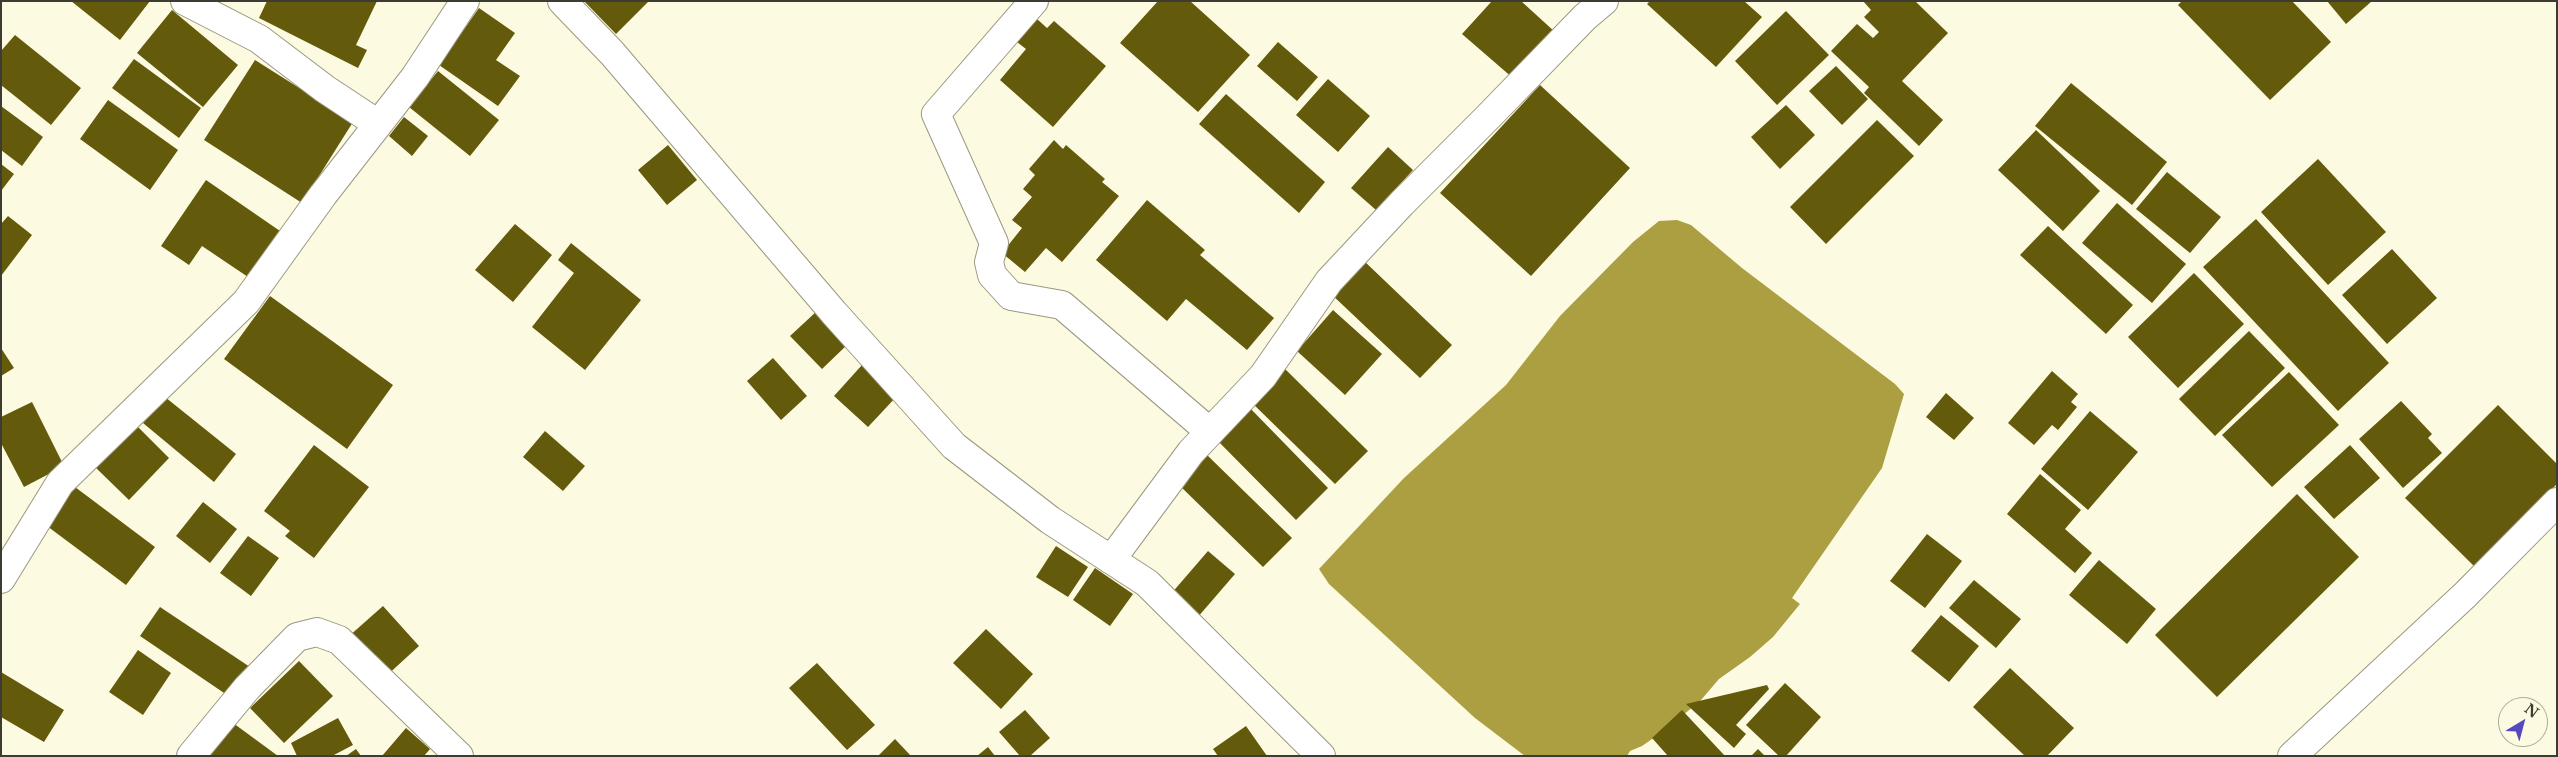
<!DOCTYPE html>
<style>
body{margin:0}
#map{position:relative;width:2558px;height:757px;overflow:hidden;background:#fcfae1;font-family:"Libre Baskerville",serif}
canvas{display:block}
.frame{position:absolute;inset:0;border:2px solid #3d3c32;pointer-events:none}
.north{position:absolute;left:2498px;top:697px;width:50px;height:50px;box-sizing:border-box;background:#fcfae1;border:1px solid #b0ae9b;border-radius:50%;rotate:37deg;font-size:14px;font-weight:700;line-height:20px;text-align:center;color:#3d3c32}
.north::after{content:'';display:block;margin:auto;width:18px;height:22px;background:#5548c0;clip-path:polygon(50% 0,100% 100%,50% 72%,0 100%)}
</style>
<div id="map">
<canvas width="2558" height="757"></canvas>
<div class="frame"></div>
<div class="north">N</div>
</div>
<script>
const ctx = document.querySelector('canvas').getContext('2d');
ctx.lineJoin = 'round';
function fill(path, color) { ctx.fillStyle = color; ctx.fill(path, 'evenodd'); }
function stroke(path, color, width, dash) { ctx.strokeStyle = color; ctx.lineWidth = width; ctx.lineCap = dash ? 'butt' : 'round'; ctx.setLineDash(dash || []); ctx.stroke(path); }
fill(new Path2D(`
 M1677 220 1691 225 1742 268 1895 384 1904 394 1882 468 1792 598 1800 604 1773 637 1750 657 1719 679 1701 700 1669 727 1642 746 1630 751 1627 756H1525L1475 718 1329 584 1319 569 1404 478 1506 385 1560 316 1633 242 1659 221Z`), '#ab9f41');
fill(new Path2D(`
 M71 1H150L120 40Z
 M267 1H377L356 45 367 50 358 68 259 18Z
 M584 1H649L616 34Z
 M1158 1H1190L1250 55 1198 112 1120 43Z
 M1492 1H1521L1555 32 1514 79 1462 34Z
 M1650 1H1744L1762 17 1716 67 1647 4Z
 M1863 1H1915L1948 33 1902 81 1943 120 1919 146 1864 93 1869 87 1831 51 1857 24 1873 38 1879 32 1864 17 1871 10Z
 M2182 1H2292L2331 42 2270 100 2178 5Z
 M2327 1H2372L2346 24Z
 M479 8 515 33 496 60 520 76 498 106 439 65Z
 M172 10 238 65 203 107 137 53Z
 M1786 11 1829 55 1777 105 1735 61Z
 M1037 19 1047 28 1054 21 1106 66 1053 127 1000 80 1026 49 1017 42Z
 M15 35 81 88 51 125 1 85V51Z
 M1278 42 1318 77 1297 101 1257 66Z
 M134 59 201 108 179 138 112 88Z
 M255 60 353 122 302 203 204 140Z
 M1836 66 1868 99 1842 125 1809 91Z
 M438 71 499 120 470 156 409 107Z
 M1328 79 1370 116 1338 152 1296 115Z
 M2071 83 2167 162 2132 205 2035 126Z
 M1540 85 1630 168 1531 276 1440 193Z
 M1226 94 1325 182 1299 213 1199 124Z
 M108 100 178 150 150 190 80 139Z
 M1786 105 1815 135 1780 169 1751 137Z
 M1 106 43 137 22 166 1 150Z
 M404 117 428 136 412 156 389 136Z
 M1877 120 1914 156 1826 244 1790 207Z
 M2036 130 2100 191 2063 231 1998 170Z
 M1054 140 1063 149 1066 145 1105 179 1102 182 1119 196 1062 262 1046 248 1025 272 1002 253 1022 228 1012 220 1032 197 1023 189 1035 175 1029 169Z
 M668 145 697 180 667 205 638 170Z
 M1388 147 1413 170 1376 210 1351 188Z
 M2318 159 2386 232 2328 285 2261 212Z
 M1 164 14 174 1 191Z
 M2167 172 2221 217 2190 253 2136 209Z
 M206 180 280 231 248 277 202 246 189 265 161 246Z
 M1147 200 1205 250 1200 255 1274 318 1247 350 1186 299 1167 321 1096 260Z
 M2117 203 2186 264 2152 303 2082 243Z
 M8 216 32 235 1 276V224Z
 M2256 219 2389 363 2338 411 2203 267Z
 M515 224 552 255 513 302 475 270Z
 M2048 226 2133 305 2106 334 2020 255Z
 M571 243 641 300 585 370 532 327 574 273 558 260Z
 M2392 249 2437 298 2387 344 2342 295Z
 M1362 259 1452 345 1420 378 1330 293Z
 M2194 273 2244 324 2178 388 2128 337Z
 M270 296 393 385 347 449 224 359Z
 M1333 310 1382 354 1345 395 1297 351Z
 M817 311 848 344 822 369 790 336Z
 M2249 331 2285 368 2215 436 2179 399Z
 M1 348 14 368 1 376Z
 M773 358 807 396 781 420 747 381Z
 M862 365 897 396 868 427 834 396Z
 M1281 365 1368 451 1335 484 1248 399Z
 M2052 371 2078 394 2071 402 2077 407 2058 430 2052 425 2034 445 2008 423Z
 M2289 372 2339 425 2272 487 2222 435Z
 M1946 393 1974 418 1954 440 1926 417Z
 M165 397 236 454 214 482 143 423Z
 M2401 401 2432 434 2428 438 2442 453 2403 488 2359 439Z
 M32 402 64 466 24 487 1 443V417Z
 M1246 404 1328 488 1296 520 1213 436Z
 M2498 405 2557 464V484L2526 515 2478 570 2405 498Z
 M2090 411 2138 452 2088 510 2041 469Z
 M135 424 169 458 129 500 94 466Z
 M545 431 585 466 563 491 523 457Z
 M314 445 369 487 314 558 285 536 290 531 264 511Z
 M2350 445 2380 478 2334 519 2304 487Z
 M1206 454 1292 538 1263 567 1177 483Z
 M2040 474 2081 510 2065 529 2092 553 2075 573 2007 514Z
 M75 487 155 547 126 585 47 526Z
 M2297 494 2359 557 2217 697 2155 635Z
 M203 502 237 529 210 563 176 536Z
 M1927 534 1962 561 1925 608 1890 581Z
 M248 536 279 558 251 596 220 573Z
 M1056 546 1088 567 1068 597 1036 577Z
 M1208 551 1235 574 1197 618 1170 595Z
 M2099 560 2156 609 2127 644 2069 595Z
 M1095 568 1133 594 1110 626 1073 600Z
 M1974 580 2021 619 1996 648 1949 608Z
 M383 606 419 646 384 678 348 637Z
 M160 607 250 667 230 697 140 636Z
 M1941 615 1979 646 1949 682 1911 651Z
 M986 629 1033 674 1001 709 953 663Z
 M138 650 171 673 143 715 109 692Z
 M299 661 333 696 284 743 250 708Z
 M817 663 875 725 847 750 789 688Z
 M2010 668 2074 728 2047 756H2025L1973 707Z
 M1 672 64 710 44 742 1 717Z
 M1785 683 1821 717 1786 756H1779L1746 725Z
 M1767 685 1769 689 1736 725 1746 734 1734 748 1686 704Z
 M1025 710 1050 738 1030 756H1020L999 732Z
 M1682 710 1725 756H1668L1652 738Z
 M338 718 353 745 332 756H297L291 743Z
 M229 720 278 756H203Z
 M1246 726 1267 756H1218L1213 749Z
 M406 728 430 749 424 756H382Z
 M895 739 911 756H878Z
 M988 747 995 756H977Z
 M356 749 361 756H346Z
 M1758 749 1765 756H1751Z`), '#635a0b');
const minor = new Path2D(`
 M185 1 259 39 325 89 378 124
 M562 1 612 53 834 313 954 446 1050 520 1147 583 1321 756
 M1034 1 936 114 994 243 989 262 992 275 1011 296 1062 305 1210 432
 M1111 560 1191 452 1263 376 1329 281 1402 203 1489 116 1585 17 1604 1
 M1 579 60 483 246 302 323 195 415 77 465 1
 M191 756 247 688 297 637 317 632 339 640 459 756
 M2292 756 2465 595 2557 502`);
stroke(minor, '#9b9882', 30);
stroke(minor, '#fff', 28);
</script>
